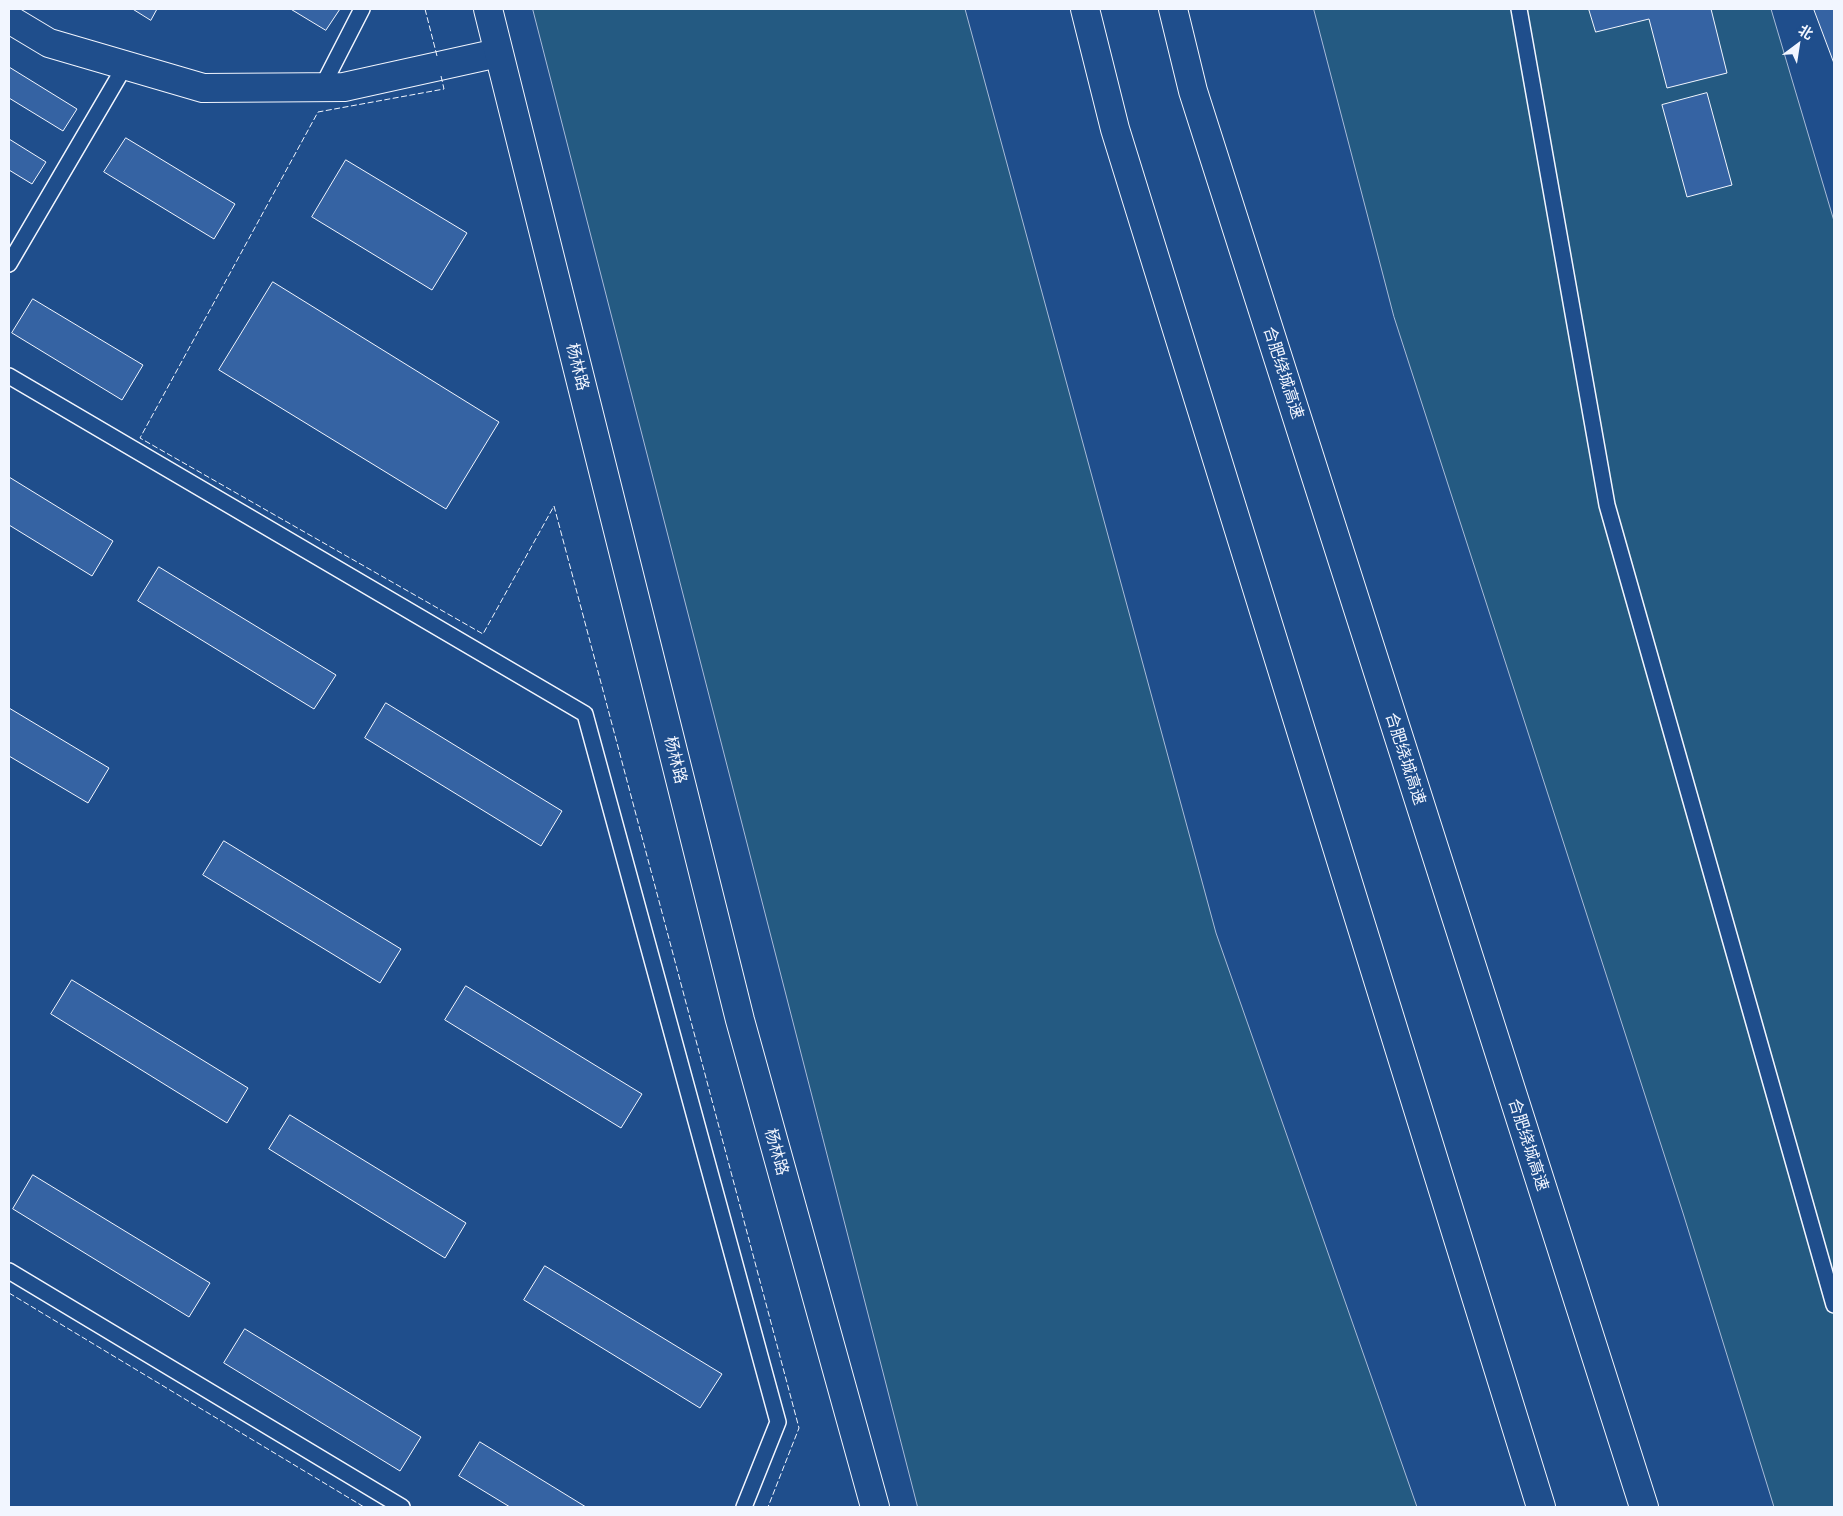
<!DOCTYPE html>
<meta charset="utf-8">
<style>
body{margin:0}
#map{position:relative;width:1843px;height:1516px;overflow:hidden;background:#1f4e8c;font-family:"IBM Plex Sans","Noto Sans SC",sans-serif}
canvas{display:block}
.frame{position:absolute;inset:0;border:10px solid #f2f6ff;pointer-events:none}
.north{position:absolute;left:1773px;top:20px;width:50px;height:50px;-webkit-text-stroke:4px #1f4e8c;paint-order:stroke;rotate:31deg;font-size:14px;font-weight:700;line-height:20px;text-align:center;color:#f2f6ff}
.north::after{content:'';display:block;margin:auto;width:18px;height:22px;background:#f2f6ff;clip-path:polygon(50% 0,100% 100%,50% 72%,0 100%)}
</style>
<div id="map">
<canvas width="1843" height="1516"></canvas>
<div class="frame"></div>
<div class="north">北</div>
</div>
<script>
const ctx = document.querySelector('canvas').getContext('2d');
ctx.lineJoin = 'round';
function fill(path, color) { ctx.fillStyle = color; ctx.fill(path, 'evenodd'); }
function stroke(path, color, width, dash) { ctx.strokeStyle = color; ctx.lineWidth = width; ctx.lineCap = dash ? 'butt' : 'round'; ctx.setLineDash(dash || []); ctx.stroke(path); }
function label(font, color, halo, rows, align = 'center') {
  ctx.font = font + ' "IBM Plex Sans","Noto Sans SC",sans-serif'; ctx.lineWidth = 4; ctx.setLineDash([]); ctx.textBaseline = 'middle'; ctx.strokeStyle = halo; ctx.fillStyle = color; for (const [text, x, y, turn = 0] of rows) {
    ctx.save(); ctx.translate(x, y); ctx.rotate((+turn || 0) * Math.PI / 180); ctx.textAlign = isNaN(turn) ? turn : align; if (halo) ctx.strokeText(text, 0, 0); ctx.fillText(text, 0, 0); ctx.restore();
  }
}
const green = new Path2D(`
 M533 9H965L1216 933 1417 1507H918Z
 M1314 9H1771L1834 221V1507H1774L1683 1213 1394 317Z`);
fill(green, '#245a82');
stroke(green, '#a8bbd7', 1);
const building = new Path2D(`
 M133 9H157L151 20Z
 M291 9H340L326 30Z
 M1589 9H1711L1727 73 1667 88 1649 19 1596 32Z
 M1814 9H1834V63Z
 M9 67 77 109 63 131 9 98Z
 M1707 93 1732 185 1687 197 1662 105Z
 M126 138 235 204 214 239 104 172Z
 M9 139 46 162 32 184 9 170Z
 M346 160 467 233 432 290 312 217Z
 M273 282 499 422 446 509 219 370Z
 M33 299 143 365 122 400 12 333Z
 M9 477 113 541 92 576 9 525Z
 M159 567 336 675 314 709 138 601Z
 M386 703 562 811 541 846 365 738Z
 M9 708 109 768 88 803 9 756Z
 M224 841 401 949 380 983 203 875Z
 M72 980 248 1088 227 1123 51 1014Z
 M466 986 642 1094 621 1128 445 1020Z
 M290 1115 466 1223 445 1258 269 1149Z
 M33 1175 210 1283 189 1317 13 1209Z
 M545 1266 722 1374 700 1408 524 1300Z
 M245 1329 421 1437 400 1471 224 1363Z
 M480 1442 586 1507H510L459 1476Z`);
fill(building, '#3563a3');
stroke(building, '#f2f6ff', 1);
const service = new Path2D(`
 M1519 9 1607 505 1834 1305
 M322 87 362 9
 M9 264 125 66
 M9 376 585 714 778 1422 744 1507
 M9 1271 402 1507`);
const minor = new Path2D(`
 M9 19 49 43 203 88 344 87 498 53`);
const tertiary = new Path2D(`
 M488 9 740 1020 875 1507`);
const motorway = new Path2D(`
 M1085 9 1115 129 1541 1507
 M1173 9 1193 91 1644 1507`);
stroke(service, '#f2f6ff', 18);
stroke(minor, '#f2f6ff', 30);
stroke(tertiary, '#f2f6ff', 30);
stroke(motorway, '#f2f6ff', 30);
stroke(service, '#1f4e8c', 15);
stroke(minor, '#1f4e8c', 28);
stroke(tertiary, '#1f4e8c', 28);
stroke(motorway, '#1f4e8c', 28);
stroke(new Path2D(`
 M425 9 437 56
 M441 76 444 89 318 112 140 438 483 634 554 506 799 1428 768 1507
 M9 1293 364 1507`), '#f2f6ff', 1, [6, 2.5]);
label('16px', '#f2f6ff', '#1f4e8c', [
 ["杨林路",577,367,76],
 ["合肥绕城高速",1283,373,72],
 ["合肥绕城高速",1405,759,72],
 ["杨林路",675,760,76],
 ["合肥绕城高速",1528,1145,72],
 ["杨林路",776,1152,74]
]);
</script>
